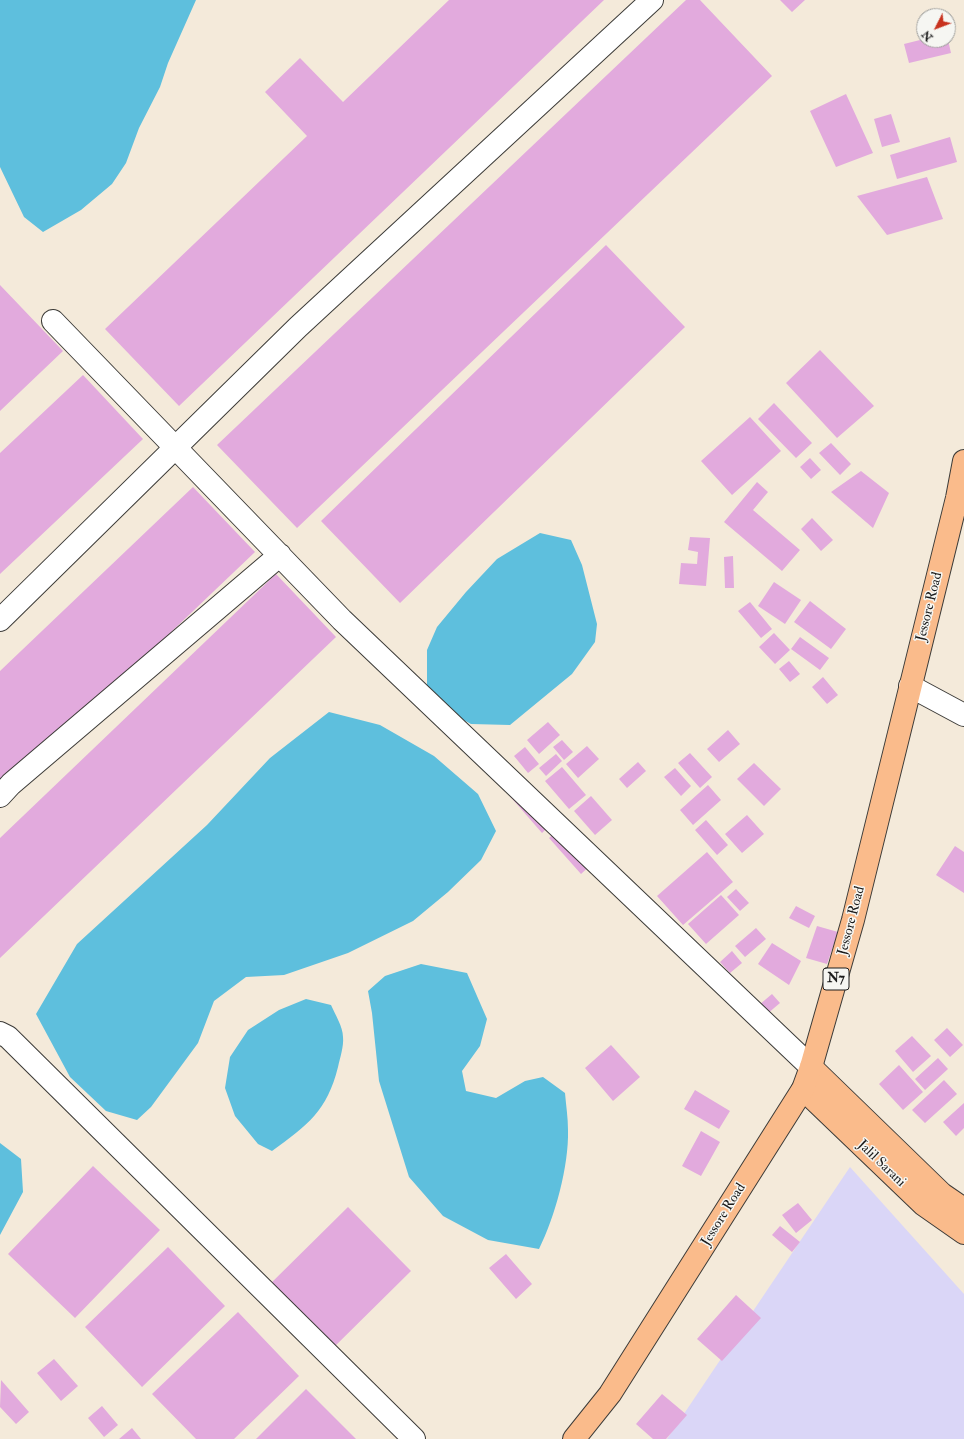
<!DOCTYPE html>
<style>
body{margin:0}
#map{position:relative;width:964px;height:1439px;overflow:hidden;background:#f4eada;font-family:"IM FELL Double Pica",serif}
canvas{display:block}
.north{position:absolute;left:916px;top:8px;width:40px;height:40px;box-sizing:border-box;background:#f6f6f2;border:1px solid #9f9f9c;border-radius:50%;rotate:228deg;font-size:11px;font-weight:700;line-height:16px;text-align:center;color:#1c1c1c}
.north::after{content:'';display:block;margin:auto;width:14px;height:18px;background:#c8321e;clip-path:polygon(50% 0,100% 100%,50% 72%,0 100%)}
</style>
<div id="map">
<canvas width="964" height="1439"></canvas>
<div class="north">N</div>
</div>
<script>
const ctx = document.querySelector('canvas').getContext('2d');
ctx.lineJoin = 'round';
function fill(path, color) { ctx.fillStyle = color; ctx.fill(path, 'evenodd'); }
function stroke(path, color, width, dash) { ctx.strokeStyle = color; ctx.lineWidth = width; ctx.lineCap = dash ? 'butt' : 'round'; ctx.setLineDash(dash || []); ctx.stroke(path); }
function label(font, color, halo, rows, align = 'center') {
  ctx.font = font + ' "IM FELL Double Pica",serif'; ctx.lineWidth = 3; ctx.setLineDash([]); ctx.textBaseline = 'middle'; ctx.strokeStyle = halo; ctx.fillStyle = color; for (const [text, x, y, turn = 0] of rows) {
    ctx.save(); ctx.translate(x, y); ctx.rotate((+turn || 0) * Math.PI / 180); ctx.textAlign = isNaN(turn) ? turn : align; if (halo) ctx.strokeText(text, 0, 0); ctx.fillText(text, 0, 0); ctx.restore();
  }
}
fill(new Path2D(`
 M850 1167 964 1294V1439H667Z`), '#dad6f7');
fill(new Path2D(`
 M0 0H196L168 63 160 87 139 128 126 163 112 184 81 210 43 232 24 217 0 167Z
 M540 533 571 540 582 565 597 624 595 642 572 674 510 725 471 724 445 710 427 686V650L437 627 466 592 497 559Z
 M329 712 380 725 434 756 478 794 496 831 481 860 448 892 413 921 348 953 284 975 246 977 214 1001 198 1043 151 1107 137 1120 106 1111 70 1077 36 1014 77 944 207 825 270 758Z
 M421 964 467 973 487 1019 480 1046 462 1071 466 1091 496 1098 525 1081 543 1077 565 1093C566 1105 568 1118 568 1130 569 1166 555 1217 539 1249L488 1240 443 1216 409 1177 379 1081 372 1013 368 991 385 976Z
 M306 999 331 1005C335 1014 343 1027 343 1037 344 1046 340 1058 338 1067 327 1111 308 1125 272 1151L258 1144 235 1116 225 1088 230 1057 248 1030 279 1010Z
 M0 1143 21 1159 23 1192 0 1235Z`), '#5ebfdd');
fill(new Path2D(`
 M449 0H604L179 406 105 329 307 136 265 92 300 58 343 102Z
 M686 0H700L772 76 297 528 217 445Z
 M780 0H805L792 12Z
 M924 39 948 40 951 53 909 63 904 44Z
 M846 94 873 153 836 167 810 111Z
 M891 114 900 142 882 147 874 119Z
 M950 137 957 162 897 179 890 155Z
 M927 177 943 219 887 235 857 196Z
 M606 245 685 327 400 603 321 521Z
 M0 285 63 351 0 411Z
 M820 350 874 406 837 438 786 383Z
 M83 375 143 439 0 574V453Z
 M774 403 812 443 796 458 758 419Z
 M750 417 781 451 732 495 701 461Z
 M831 443 851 464 840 475 819 453Z
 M810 458 821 470 811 479 800 467Z
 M861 471 889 493 873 528 831 492Z
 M757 482 768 492 753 510 800 550 782 571 724 522Z
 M193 487 255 552 0 795V671Z
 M812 518 833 540 821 551 801 529Z
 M690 537 710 538 706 586 679 584 681 563 697 564 698 552 688 550Z
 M733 556 734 588H725L724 557Z
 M276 574 336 637 0 958V838Z
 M774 582 801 600 785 624 758 606Z
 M810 601 846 629 831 649 794 622Z
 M750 602 772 629 761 638 738 611Z
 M774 633 790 650 775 664 759 647Z
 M800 637 829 658 820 670 791 649Z
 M789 661 800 674 790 682 779 669Z
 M823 677 838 695 827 704 812 687Z
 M548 722 560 735 539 754 527 740Z
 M728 730 740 744 719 762 707 749Z
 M562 740 573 752 564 760 553 747Z
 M587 746 599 759 578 778 566 764Z
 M525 747 539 764 528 773 514 756Z
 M690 753 712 777 700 788 678 763Z
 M556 754 562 761 546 776 539 768Z
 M638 762 646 771 627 788 619 779Z
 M754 763 781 789 764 806 737 779Z
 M562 767 586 795 569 809 545 781Z
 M675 768 691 786 681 796 664 777Z
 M522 782 555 820 542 833 508 794Z
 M708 785 721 800 693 825 680 810Z
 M591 796 612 820 595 835 574 811Z
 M747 815 764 834 742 853 725 834Z
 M706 820 728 845 717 855 695 830Z
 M564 825 595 861 581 874 549 838Z
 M955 846 964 852V893L936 875Z
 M707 852 733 882 683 925 657 896Z
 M736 889 749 903 740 911 727 897Z
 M721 895 739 915 706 944 688 924Z
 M796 906 815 916 809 928 789 918Z
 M817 926 838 932 827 964 806 958Z
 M756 928 766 939 745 957 735 946Z
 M772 943 801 961 789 985 758 964Z
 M732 951 742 963 730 973 720 962Z
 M772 994 780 1003 767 1014 759 1005Z
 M947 1028 963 1045 950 1057 934 1040Z
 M912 1036 931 1056 913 1072 895 1051Z
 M611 1045 640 1077 613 1101 585 1068Z
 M938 1058 948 1069 925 1090 915 1079Z
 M899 1065 923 1092 903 1110 879 1084Z
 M944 1080 957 1094 925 1123 912 1110Z
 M695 1090 730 1111 719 1129 684 1109Z
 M964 1103V1128L956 1136 943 1122Z
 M701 1131 720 1142 701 1176 682 1166Z
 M93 1166 160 1230 75 1318 8 1254Z
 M798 1203 812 1220 796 1233 782 1215Z
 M348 1207 411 1271 327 1354 264 1290Z
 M780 1226 800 1242 792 1252 772 1235Z
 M168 1247 225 1306 142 1387 85 1327Z
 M506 1254 532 1284 516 1299 489 1268Z
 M736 1295 761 1318 722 1361 697 1339Z
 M238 1312 299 1376 234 1439H196L152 1394Z
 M54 1359 78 1386 61 1401 37 1373Z
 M1 1380 29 1412 16 1424 0 1407Z
 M306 1389 356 1439H256Z
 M662 1394 687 1415 666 1439H653L636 1424Z
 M102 1406 118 1425 104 1437 88 1418Z
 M132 1428 141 1439H119Z`), '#e2aadd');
const minor = new Path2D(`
 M53 321 342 620 811 1067
 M0 620 298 327 652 0
 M910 686 964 715
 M0 796 11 784 280 555
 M0 1033 8 1037 414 1439`);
const major = new Path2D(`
 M811 1067 942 1194 964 1209
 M803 1089 924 1205 964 1233`);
const highway = new Path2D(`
 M574 1439 610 1394 803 1089 811 1067 853 920 957 498 964 461`);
stroke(minor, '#3c3b38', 24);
stroke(major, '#3c3b38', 24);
stroke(highway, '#3c3b38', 24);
stroke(minor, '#fff', 22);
stroke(major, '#fabb8b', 22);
stroke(highway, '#fabb8b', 22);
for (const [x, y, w] of [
 [836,979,26]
]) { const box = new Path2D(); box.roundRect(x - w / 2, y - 11, w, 22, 3); ctx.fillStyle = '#f6f6f2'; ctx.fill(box); stroke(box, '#1c1c1c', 1); }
label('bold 13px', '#1c1c1c', null, [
 ["N7",836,979]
]);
label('14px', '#1c1c1c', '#f6f6f2', [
 ["Jessore Road",930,607,-76],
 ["Jessore Road",852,921,-75],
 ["Jalil Sarani",881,1164,44],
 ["Jessore Road",724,1215,-58]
]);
</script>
